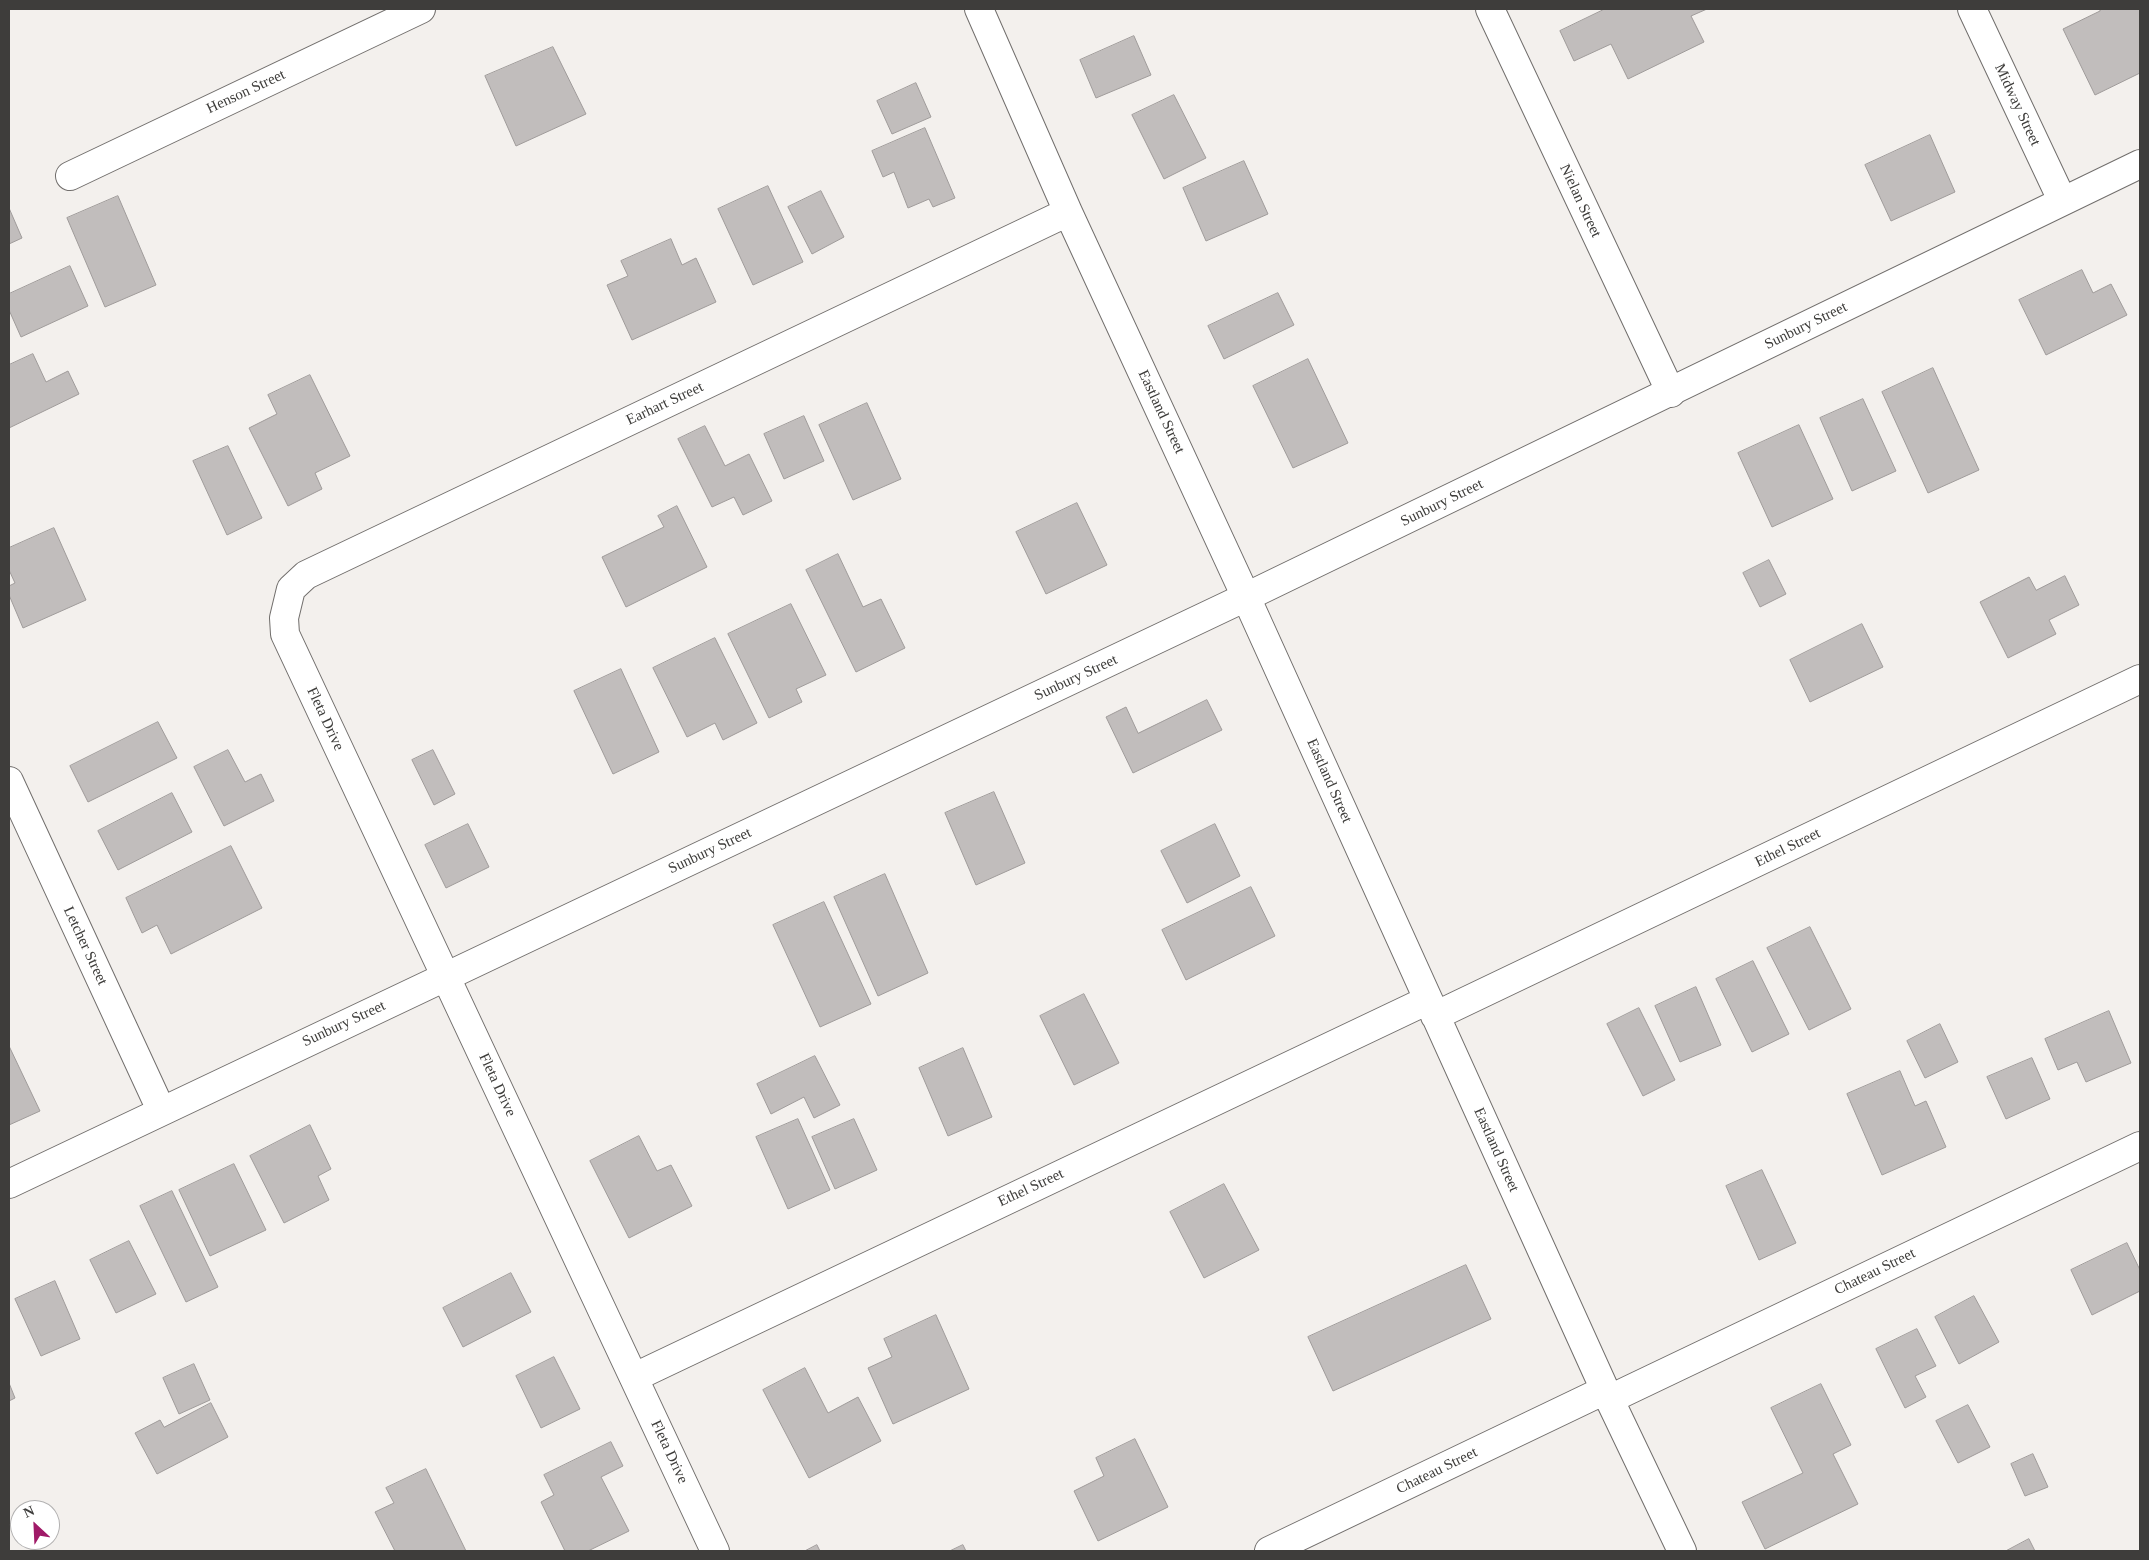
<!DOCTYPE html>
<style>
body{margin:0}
#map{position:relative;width:2149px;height:1560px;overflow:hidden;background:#f3f0ed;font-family:Georgia,serif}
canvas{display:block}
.frame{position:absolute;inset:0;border:10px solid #3e3d3b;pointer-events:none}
.north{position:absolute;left:10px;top:1500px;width:50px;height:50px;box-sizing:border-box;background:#fff;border:1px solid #b2b1b1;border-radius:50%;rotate:335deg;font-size:14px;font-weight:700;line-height:20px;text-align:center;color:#3e3d3b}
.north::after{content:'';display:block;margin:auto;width:18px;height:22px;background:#a01a68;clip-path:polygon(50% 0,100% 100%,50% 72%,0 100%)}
</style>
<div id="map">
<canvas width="2149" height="1560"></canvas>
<div class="frame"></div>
<div class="north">N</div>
</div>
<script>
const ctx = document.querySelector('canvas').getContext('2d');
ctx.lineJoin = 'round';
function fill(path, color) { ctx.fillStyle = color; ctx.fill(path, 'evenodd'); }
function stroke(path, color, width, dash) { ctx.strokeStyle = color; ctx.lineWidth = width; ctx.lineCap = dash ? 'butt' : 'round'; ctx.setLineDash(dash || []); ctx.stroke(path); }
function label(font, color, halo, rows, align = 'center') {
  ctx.font = font + ' Georgia,serif'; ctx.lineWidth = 4; ctx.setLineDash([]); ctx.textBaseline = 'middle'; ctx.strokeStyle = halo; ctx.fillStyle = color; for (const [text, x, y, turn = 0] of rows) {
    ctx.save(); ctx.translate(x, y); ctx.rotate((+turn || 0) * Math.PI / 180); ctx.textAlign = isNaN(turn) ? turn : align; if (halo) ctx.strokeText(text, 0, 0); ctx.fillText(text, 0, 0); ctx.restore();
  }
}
const building = new Path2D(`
 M1605 9H1707L1691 16 1704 42 1628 79 1611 44 1574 61 1560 31Z
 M2099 9H2140V73L2095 95 2063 29 2100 11Z
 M1134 36 1151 75 1096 98 1080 60Z
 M553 47 586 114 516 146 485 76Z
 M916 83 931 117 892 134 877 101Z
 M1174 95 1206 158 1164 179 1132 115Z
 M925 128 955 198 933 207 929 199 908 208 894 172 883 177 872 151Z
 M1930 135 1955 192 1891 221 1865 165Z
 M1244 161 1268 214 1206 241 1183 188Z
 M768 186 803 262 753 285 718 209Z
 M821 191 844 237 812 254 788 207Z
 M118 196 156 285 105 307 67 218Z
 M9 208 22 238 9 244Z
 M671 239 682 265 696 258 716 302 632 340 607 285 628 276 621 261Z
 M70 266 88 306 21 337 9 310V294Z
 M2082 270 2093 293 2111 284 2127 315 2046 355 2019 300Z
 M1278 293 1294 325 1224 359 1208 326Z
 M33 354 46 382 68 371 79 394 9 428V365Z
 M1308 359 1348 443 1293 468 1253 386Z
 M1933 368 1979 470 1928 493 1882 392Z
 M310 375 350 456 315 473 322 489 288 506 249 428 277 414 268 395Z
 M1863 399 1896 471 1852 491 1820 418Z
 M867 403 901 479 853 500 819 425Z
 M804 416 824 461 784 479 764 434Z
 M1799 425 1833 499 1772 527 1738 453Z
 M705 426 725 466 749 454 772 501 743 515 734 497 712 507 678 439Z
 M228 446 262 518 227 535 193 461Z
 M1077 503 1107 565 1046 594 1016 532Z
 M677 506 707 567 626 607 602 557 664 527 658 516Z
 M54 528 86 600 23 628 9 595V586L15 583 9 570V548Z
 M838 554 863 607 881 599 905 648 856 672 806 570Z
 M1769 560 1786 594 1760 607 1743 573Z
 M2065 576 2079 605 2049 620 2056 634 2008 658 1980 602 2029 577 2036 590Z
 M791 604 826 675 796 689 802 702 769 718 728 634Z
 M1862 624 1883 667 1810 702 1790 660Z
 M715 638 757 723 723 740 715 723 687 737 653 668Z
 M621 669 659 752 613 774 574 691Z
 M1207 700 1222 730 1133 773 1106 717 1126 707 1138 733Z
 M158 722 177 758 88 802 70 766Z
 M228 750 245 782 261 774 274 801 224 826 194 767Z
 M433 750 455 794 434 805 412 760Z
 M994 792 1025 863 976 885 945 813Z
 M172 793 192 832 118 870 98 831Z
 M468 824 489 867 446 888 425 845Z
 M1215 824 1240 876 1187 903 1161 851Z
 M231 846 262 908 171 954 157 925 142 933 126 898Z
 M885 874 928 973 878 996 834 897Z
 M1251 887 1275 936 1186 980 1162 930Z
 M824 902 871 1004 820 1027 773 925Z
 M1810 927 1851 1009 1809 1030 1767 948Z
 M1753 961 1789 1034 1752 1052 1716 979Z
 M1696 987 1721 1045 1680 1062 1655 1006Z
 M1084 994 1119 1063 1074 1085 1040 1016Z
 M1639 1008 1675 1080 1643 1096 1607 1024Z
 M2109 1011 2131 1063 2086 1082 2077 1062 2058 1070 2045 1039Z
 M1940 1024 1958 1062 1925 1078 1907 1041Z
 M9 1046 40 1111 9 1125Z
 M963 1048 992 1117 948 1136 919 1068Z
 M815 1056 840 1105 814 1118 804 1097 771 1114 757 1084Z
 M2032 1058 2050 1099 2006 1119 1987 1077Z
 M1900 1071 1915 1106 1926 1101 1946 1147 1882 1175 1847 1094Z
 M798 1119 830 1190 788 1209 756 1137Z
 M854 1119 877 1170 835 1189 812 1137Z
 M310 1125 331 1169 318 1176 329 1200 284 1223 250 1156Z
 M639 1136 657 1171 671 1165 692 1206 629 1238 590 1161Z
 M234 1164 266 1230 210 1256 179 1190Z
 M1762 1170 1796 1243 1759 1260 1726 1186Z
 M1224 1184 1259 1250 1204 1278 1170 1212Z
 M172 1191 218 1287 186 1302 140 1206Z
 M129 1241 156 1294 116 1313 90 1260Z
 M2127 1243 2140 1270V1291L2092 1315 2071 1270Z
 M1466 1265 1491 1319 1333 1391 1308 1337Z
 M511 1273 531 1312 463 1347 443 1308Z
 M55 1281 80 1339 41 1356 15 1299Z
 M1974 1296 1999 1342 1959 1364 1935 1317Z
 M936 1315 969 1389 893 1424 868 1368 892 1357 884 1339Z
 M1917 1329 1936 1366 1915 1376 1926 1397 1905 1408 1876 1349Z
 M554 1357 580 1409 541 1428 516 1376Z
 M194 1364 210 1400 179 1414 163 1378Z
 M805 1368 828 1413 858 1397 881 1441 809 1478 763 1390Z
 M9 1383 15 1398 9 1401Z
 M1821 1384 1851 1445 1833 1454 1858 1504 1765 1549 1742 1502 1803 1473 1771 1408Z
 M211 1403 228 1437 157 1474 135 1433 160 1420 164 1427Z
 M1968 1405 1990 1447 1958 1463 1936 1421Z
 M1135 1439 1168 1507 1098 1541 1074 1491 1104 1476 1096 1458Z
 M611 1442 623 1466 601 1477 629 1531 588 1551H565L541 1502 554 1495 544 1475Z
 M2033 1454 2048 1487 2025 1496 2011 1464Z
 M426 1469 466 1551H395L375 1512 394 1503 386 1488Z
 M2029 1539 2035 1551H2006Z
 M817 1545 820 1551H805Z
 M963 1545 966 1551H950Z`);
fill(building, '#c1bdbc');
stroke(building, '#9f9b9a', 1);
const street = new Path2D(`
 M979 9 1068 212 1246 597 1605 1390 1682 1551
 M1490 9 1671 393
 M1972 9 2062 200
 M70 176 421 9
 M9 781 161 1110
 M1435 1016 2140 679
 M635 1377 1428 1000
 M1610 1399 2140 1146
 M715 1551 285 634 284 618 291 589 306 575 1068 212
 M1269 1551 1605 1390`);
const secondary = new Path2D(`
 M9 1184 1246 597 2140 164`);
stroke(street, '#716e6c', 30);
stroke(secondary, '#716e6c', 30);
stroke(street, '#fff', 28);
stroke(secondary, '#fff', 28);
label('15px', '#3e3d3b', '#fff', [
 ["Henson Street",246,92,-25],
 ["Midway Street",2017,105,65],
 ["Nielan Street",1580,201,65],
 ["Sunbury Street",1806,326,-26],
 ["Earhart Street",665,404,-25],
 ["Eastland Street",1161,412,65],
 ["Sunbury Street",1442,503,-26],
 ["Sunbury Street",1076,678,-25],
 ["Fleta Drive",325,719,65],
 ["Eastland Street",1329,781,66],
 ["Ethel Street",1788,848,-26],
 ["Sunbury Street",710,851,-25],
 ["Letcher Street",85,946,65],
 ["Sunbury Street",344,1024,-25],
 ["Fleta Drive",497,1085,65],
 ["Eastland Street",1496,1150,66],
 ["Ethel Street",1031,1188,-25],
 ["Chateau Street",1875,1272,-26],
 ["Fleta Drive",669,1452,65],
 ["Chateau Street",1437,1471,-26]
]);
</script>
